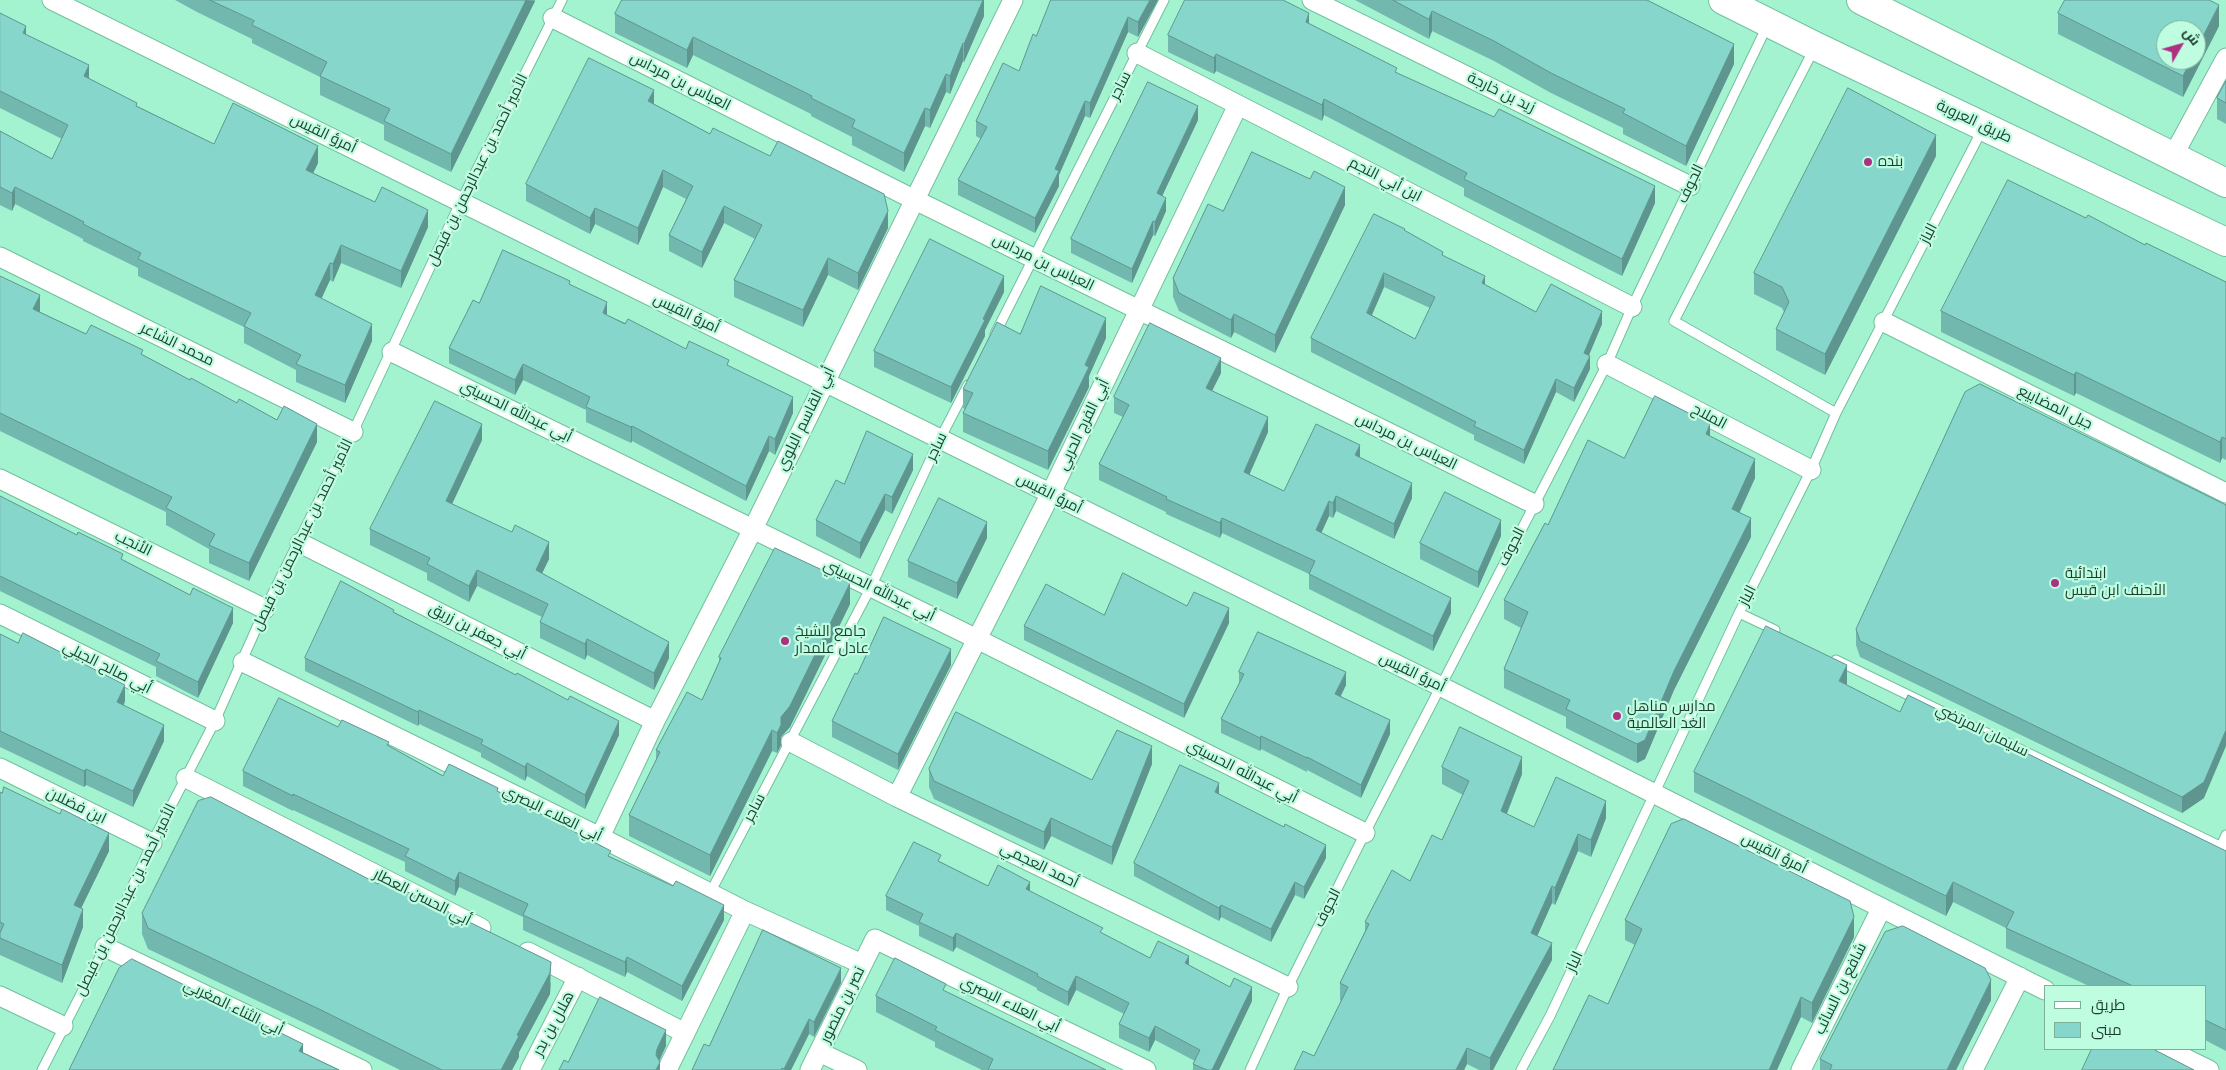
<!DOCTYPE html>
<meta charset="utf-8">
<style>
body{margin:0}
#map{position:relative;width:2226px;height:1070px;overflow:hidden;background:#a3f3d0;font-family:"DM Sans",Cairo,sans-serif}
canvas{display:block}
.legend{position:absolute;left:2044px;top:985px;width:162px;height:65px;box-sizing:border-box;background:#befde0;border:1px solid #7db09a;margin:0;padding:6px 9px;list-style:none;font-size:15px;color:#1c3d30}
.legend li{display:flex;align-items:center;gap:10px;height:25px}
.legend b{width:25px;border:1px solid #7db09a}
.north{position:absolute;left:2156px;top:20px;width:50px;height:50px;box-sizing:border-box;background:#befde0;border:1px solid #7db09a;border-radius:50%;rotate:52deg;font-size:14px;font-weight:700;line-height:20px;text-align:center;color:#1c3d30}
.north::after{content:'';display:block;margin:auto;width:18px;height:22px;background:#ad3081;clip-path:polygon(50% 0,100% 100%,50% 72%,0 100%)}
</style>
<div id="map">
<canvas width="2226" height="1070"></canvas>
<ul class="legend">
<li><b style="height:6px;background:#fff"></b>طريق</li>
<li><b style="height:14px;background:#86d6cc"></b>مبنى</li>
</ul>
<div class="north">ش</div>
</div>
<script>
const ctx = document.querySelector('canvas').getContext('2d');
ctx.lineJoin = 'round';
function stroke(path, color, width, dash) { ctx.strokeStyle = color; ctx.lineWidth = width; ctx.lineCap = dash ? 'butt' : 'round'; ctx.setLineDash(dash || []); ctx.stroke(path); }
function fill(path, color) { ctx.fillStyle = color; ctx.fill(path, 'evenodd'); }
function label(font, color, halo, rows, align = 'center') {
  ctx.font = font + ' "DM Sans",Cairo,sans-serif'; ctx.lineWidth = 4.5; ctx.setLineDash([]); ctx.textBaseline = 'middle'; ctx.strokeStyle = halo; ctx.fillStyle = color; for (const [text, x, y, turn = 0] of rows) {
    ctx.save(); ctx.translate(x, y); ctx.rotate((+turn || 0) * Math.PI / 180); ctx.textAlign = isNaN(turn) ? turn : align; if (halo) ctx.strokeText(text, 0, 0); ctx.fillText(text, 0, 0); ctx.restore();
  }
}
const service = new Path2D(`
 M1814 49 1674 321 1836 413
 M995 334 1164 0
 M1739 613 1775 630
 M1836 660 2226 849
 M2221 846 2226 835
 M710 893 871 587 940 439 968 385
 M42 1070 105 947 152 843 215 721 265 609 353 432 460 203 562 0
 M1250 1070 1288 987 1365 833 1607 364 1632 307 1768 24
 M1521 1070 1550 1016 1739 613 1811 470 1836 413 1982 130`);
const minor = new Path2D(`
 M52 0 1440 686 2045 990
 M1312 0 1690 186
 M553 18 915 200 1534 504
 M1137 53 1632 307
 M2173 156 2226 58
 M0 257 353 432
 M1884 322 2226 493
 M392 352 977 639 1365 833
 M1607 364 1811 470
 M0 479 265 609
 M300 543 655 721
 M0 614 215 721
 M243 662 600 837 745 911 862 964
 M791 742 897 797 1288 987
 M0 768 152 843
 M186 778 481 928
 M897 797 1050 495 1238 105
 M600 837 655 721 753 529 1013 0
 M105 947 362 1070
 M528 952 685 1033
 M0 996 63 1026
 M2166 1049 2209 1070
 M819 1052 857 1070
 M530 1070 578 977
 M667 1070 745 911
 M810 1070 875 939 1146 1070
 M1801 1070 1881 909
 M1973 1070 2020 977`);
const primary = new Path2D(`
 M1723 0 1815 46 2226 242
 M1861 0 2226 183`);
stroke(service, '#71c09f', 11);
stroke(minor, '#71c09f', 21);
stroke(primary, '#71c09f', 30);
stroke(service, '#fff', 9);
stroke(minor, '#fff', 19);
stroke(primary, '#fff', 28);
fill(new Path2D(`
 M175 0H535V1L451 172 384 140V125L320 95V77L252 43V39L197 12Z
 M984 0V16L964 62 963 61 950 94 946 92 930 128 925 126 904 172 852 145V137L811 116V114L693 55 687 68 615 33V14Z
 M1158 0 1138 37 1128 32 1090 118 1085 116 1059 175V186L1035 233 958 195V180L981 139 976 136V121L1019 71 1036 36Z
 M1355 0H1647L1734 64 1686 166 1623 134V128L1551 93 1494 61 1432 31 1429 39Z
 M0 13 26 35 89 78 137 106 214 144 318 163 313 173 428 227 401 288 341 263 333 282 330 280 321 298 372 341 345 403 296 382V370L244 343V327L138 276V268L83 241V239L15 204 12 211 0 205V131L52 159 62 139 0 108Z
 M2058 13 2219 26 2183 97 2058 34Z
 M1309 24 1397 73 1655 203 1622 276 1464 196V188L1324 115 1322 121 1216 71 1214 74 1168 52V35Z
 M2226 81V124L2217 119V98Z
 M654 104 888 228 858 290 828 275 803 327 734 297V280L755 239 724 223 702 268 669 251V235L686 199 663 187 638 245 595 224 590 234 526 201V184Z
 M1198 120 1162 196 1166 211 1155 236 1153 235 1132 283 1071 253V239Z
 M1936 156 1825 375 1776 350V329L1784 312 1782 308 1754 294V273Z
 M1345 205 1275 353 1234 332 1231 338 1179 311 1173 297V278L1223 211Z
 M2086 218 2226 282V460L2222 458 2220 463 2076 393 2074 396 1941 332V311Z
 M1405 231 1485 285 1536 312 1602 324 1589 355 1590 369 1574 402 1556 392 1524 464 1474 440V435L1311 352V338ZM1384 287 1430 308 1415 339 1372 315Z
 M0 276 40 312 86 334 143 355 190 380 237 403 277 420 317 442 249 581 209 563V549L166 525V512L0 431Z
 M570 284 607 315 686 349 729 366 793 413 775 455 769 451 746 501 632 441 631 443 586 422V410L523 380 515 395 449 363V348L479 303Z
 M1004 292 985 330V336L951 403 874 367V351Z
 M1020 334 1106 338 1089 376V387L1048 470 963 432V413L965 409 963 408V389Z
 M1221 373 1212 391 1268 432 1249 474 1284 491 1360 457 1412 498 1394 539 1336 511 1333 518 1329 516 1321 533 1451 613 1433 651 1309 589V574L1222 533 1220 538 1166 514V512L1099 480V464L1123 417 1114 413V397Z
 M1710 436 1755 478 1740 512 1751 537 1674 690 1645 759 1637 763 1566 728V717L1504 688V669L1521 628 1504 619V600L1548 525 1624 458Z
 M482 440 452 504 549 559 542 573 669 658 654 690 587 655 585 660 540 638V622L542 617 477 586 469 602 427 580V573L370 545V529Z
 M913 470 892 514 885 510 860 559 816 536V520Z
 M0 496 190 595 233 623 198 698 156 676V667L0 591Z
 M1501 536 1478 588 1420 559V543Z
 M987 538 957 599 908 577V561Z
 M850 604 790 727 781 737V745L777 753 772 751 710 876 629 836V815L656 761V750L702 700 719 662V657Z
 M1187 606 1229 623 1184 718 1024 640V626L1104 615Z
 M394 612 619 735 585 809 527 776 525 781 481 757V753L419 724 418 726 305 671V658Z
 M1856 629 2204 798 2182 813 1860 657 1856 645Z
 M0 634 125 701 124 705 164 741 133 807 86 785 84 787 0 747Z
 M951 665 898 770 832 737V721Z
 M1239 672 1346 685 1341 696 1390 734 1361 798 1307 770V772L1261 749 1260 751 1221 733V719L1239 684Z
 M1847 685 1900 712 2226 851V1051L2205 1040V986H2089L2006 948V928L1953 902 1946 916 1694 792V772Z
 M338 727 389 746 443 776 498 791 611 857 724 920 682 1001 627 972 625 977 523 930V917L459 887 455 896 405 871V862L293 810V811L243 786V771Z
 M1152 764 1112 865 1051 836 1044 850 934 799 929 787V769L1092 780Z
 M1442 767 1522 774 1507 814 1534 827 1606 818 1591 857 1578 851 1555 905 1552 903 1537 936 1552 960 1493 1070H1479L1467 1064 1464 1070H1294L1314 1056 1341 1001 1340 1000V983L1365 931V922L1410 881 1442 840 1463 795 1442 784Z
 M0 792 109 851 81 908 83 927 62 983 0 955Z
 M1219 794 1326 858 1304 899 1295 895 1271 942 1221 917 1219 921 1134 876V863Z
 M941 862 988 886 1030 891 1103 934 1150 958 1189 965 1252 1001 1219 1070H1193V1064L1195 1061 1155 1040 1149 1052 1119 1038V1024L1124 1014 1076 990 1068 1006 1037 990V988L956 947 953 952 919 936V926L886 910V896Z
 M142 913 551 983 550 994 519 1052V1057L512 1070H400L319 1030 148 949 142 934Z
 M1625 920 1854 937 1812 1023 1801 1017 1608 1004 1635 945 1625 940Z
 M841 983 814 1037 809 1034 791 1070H692L709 1046Z
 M946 992 1106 1070H982L935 1047V1042L876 1012V996Z
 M1991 1000 1956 1070H1820V1059Z`), '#73b8af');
fill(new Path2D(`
 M526 0 535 1 451 172V154Z
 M983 0H984V16L964 62V44Z
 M1150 0H1158L1138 37V22Z
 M2219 5V26L2183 97V76L2191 60H2196V50Z
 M1432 11V31L1429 39V19Z
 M1309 13V30L1306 22Z
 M1128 17V32L1090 118V103Z
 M26 26V43L23 33Z
 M693 37V55L687 68V50Z
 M963 43V61L950 94V76Z
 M1734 44V64L1686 166V146Z
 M1216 54V71L1214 74V58Z
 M89 65V82L84 76Z
 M946 74V92L930 128V110Z
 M654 90V107L648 101Z
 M1324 99V115L1322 121V105Z
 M1085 101V116L1059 175V186L1035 233V218L1055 169Z
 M1198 106V120L1157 207V193Z
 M925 108V126L904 172V153Z
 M1936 135V156L1825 375V354Z
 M318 146V163L306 188V170Z
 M663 170V187L638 245V228Z
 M1655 186V203L1622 276V259Z
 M15 187V204L12 211V193Z
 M1345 187V205L1275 353V335Z
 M1166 198V211L1155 236V222Z
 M724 206V223L702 268V252Z
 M595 208V224L590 234V218Z
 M428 210V227L401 288V271Z
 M888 211V228L858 290V273Z
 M1153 221V235L1132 283V269Z
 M341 245V263L333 282V264Z
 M828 258V275L803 327V310Z
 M330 263V280L315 313V295Z
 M1384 273V287L1367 326V313Z
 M1004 276V292L985 330V336L951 403V387Z
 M1485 276V290L1482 283Z
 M40 295V313L33 309Z
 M607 302V318L603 313Z
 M1602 311V324L1584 367V353Z
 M1234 314V332L1231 338V320Z
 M1106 318V338L1089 376V387L1048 470V451Z
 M372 324V341L345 403V385Z
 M1590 356V369L1574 402V388Z
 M1221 358V373L1206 403V388Z
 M523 364V380L515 395V380Z
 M2076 372V393L2074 396V375Z
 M1556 379V392L1524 464V450Z
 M793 397V413L775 455V439Z
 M1268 417V432L1244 487V472Z
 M317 424V442L249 581V563Z
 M482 424V440L446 517V501Z
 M1710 424V444L1706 434Z
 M632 426V441L631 443V427Z
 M769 436V451L746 501V486Z
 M2222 437V458L2220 463V442Z
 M1360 445V460L1355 455Z
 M913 454V470L892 514V497Z
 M1755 459V478L1732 528V509Z
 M1412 483V498L1394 539V524Z
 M885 494V510L860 559V543Z
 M1336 496V511L1333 518V503Z
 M1329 501V516L1316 545V530Z
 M1222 518V533L1220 538V523Z
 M1751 518V537L1674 690 1645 759 1637 763V744Z
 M1501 520V536L1478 588V572Z
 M987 522V538L957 599V583Z
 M549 542V559L536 586V570Z
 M477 570V586L469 602V586Z
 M850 583V604L790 727 781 737V745L777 753V733L781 717Z
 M1451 598V613L1433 651V636Z
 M233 608V623L198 698V682Z
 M1229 608V623L1184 718V704Z
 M587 639V655L585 660V644Z
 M669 642V658L654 690V673Z
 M951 649V665L898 770V754Z
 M1847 665V685L1839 681Z
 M1346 672V685L1335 707V694Z
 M125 685V701L117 718V702Z
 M419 710V724L418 726V712Z
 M1390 720V734L1361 798V785Z
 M619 721V735L585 809V795Z
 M164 725V741L133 807V791Z
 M772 730V751L710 876V855Z
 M2226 730V746L2204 798 2182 813V797Z
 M1261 736V749L1260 751V738Z
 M1152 746V764L1112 865V847Z
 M1522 757V774L1501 828V811Z
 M527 763V776L525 781V767Z
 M86 769V785L84 787V771Z
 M1219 783V795L1215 792Z
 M1606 801V818L1591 857V840Z
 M1051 818V836L1044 850V832Z
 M109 833V851L74 923V905Z
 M1578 834V851L1555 905V888Z
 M1326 845V858L1304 899V887Z
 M459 872V887L455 896V881Z
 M1030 882V896L1026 889Z
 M1295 882V895L1271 942V929Z
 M1953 882V902L1946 916V896Z
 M1552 886V903L1531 950V933Z
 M724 905V920L682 1001V986Z
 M1221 905V917L1219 921V908Z
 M83 909V927L62 983V965Z
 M1854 917V937L1812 1023V1003Z
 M956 933V947L953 952V938Z
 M1552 943V960L1493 1070H1490V1058Z
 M1189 956V970L1185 963Z
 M627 957V972L625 977V962Z
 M551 962 550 994 519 1052V1057L512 1070H501Z
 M841 968V983L814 1037V1022Z
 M1076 976V990L1068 1006V992Z
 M1991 980V1000L1956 1070H1947Z
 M1252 987V1001L1219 1070H1212Z
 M1801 997V1017L1777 1070H1769Z
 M809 1019V1034L791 1070H784Z
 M1155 1026V1040L1149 1052V1038Z
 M666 1030V1046L657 1066 656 1055 657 1049Z
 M303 1044V1064L299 1051Z
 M1467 1048V1064L1464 1070H1456Z
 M660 1062V1070H656Z`), '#5e968f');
const building = new Path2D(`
 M210 0H526L451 154 384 121 390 109 320 76 327 62 252 25 254 21Z
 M622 0H983L964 44 963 43 950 76 946 74 930 110 925 108 904 153 852 127 855 120 811 98 812 96 693 37 687 50 615 14Z
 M1051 0H1150L1138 22 1128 17 1090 103 1085 101 1055 169 1059 171 1035 218 958 180 987 127 976 121 1003 63 1019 71 1033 34 1036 36Z
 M1185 0H1283L1309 13 1306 22 1397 68 1395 72 1494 117 1499 109 1655 186 1622 259 1464 179 1467 173 1324 99 1322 105 1216 54 1214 58 1168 35Z
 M1393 0H1647L1734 44 1686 146 1623 113 1625 109 1551 73 1494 41 1432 11 1429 19Z
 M2065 0H2209L2219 5 2196 50V30H2166V60H2191L2183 76 2058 13Z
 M0 13 26 26 23 33 89 65 84 76 137 103 136 106 214 144 233 103 318 146 306 170 375 202 382 187 428 210 401 271 341 245 333 264 330 263 315 295 372 324 345 385 296 364 301 355 244 326 251 313 138 259 141 253 83 224 84 222 15 187 12 193 0 187V131L52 159 68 125 0 91Z
 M589 58 654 90 648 101 710 134 713 128 770 156 778 141 884 194 888 211 858 273 828 258 803 310 734 280 762 225 724 206 702 252 669 235 693 186 663 170 638 228 595 208 590 218 526 184Z
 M2226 81V103L2217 98Z
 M1148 82 1198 106 1157 193 1166 198 1155 222 1153 221 1132 269 1071 239Z
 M1848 88 1936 135 1825 354 1776 329 1789 302 1782 287 1754 273Z
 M1252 152 1310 179 1314 171 1345 187 1275 335 1234 314 1231 320 1179 293 1173 278 1208 204 1223 211Z
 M2008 180 2086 218 2088 215 2145 245 2146 243 2226 282V439L2222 437 2220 442 2076 372 2074 375 1941 311Z
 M1374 214 1405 229 1404 230 1443 252 1442 255 1485 276 1482 283 1536 312 1551 284 1602 311 1584 353 1590 356 1574 388 1556 379 1524 450 1474 426 1476 422 1311 338ZM1384 273 1435 297 1415 339 1367 313Z
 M930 239 1004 276 983 319 985 320 951 387 874 351Z
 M503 250 570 281 569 284 607 302 603 313 625 324 628 319 686 349 689 341 729 360 727 365 793 397 775 439 769 436 746 486 632 426 631 427 586 407 590 397 523 364 515 380 449 348 473 300 479 303Z
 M0 276 40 295 33 309 86 334 91 325 143 350 141 354 190 380 191 378 237 403 239 399 277 420 284 406 317 424 249 563 209 545 215 534 166 508 172 497 0 413Z
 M1041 286 1106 318 1085 365 1089 367 1048 451 963 413 973 393 963 389 997 322 1020 334Z
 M1150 323 1221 358 1206 388 1268 417 1244 472 1284 491 1316 424 1360 445 1355 455 1412 483 1394 524 1336 496 1333 503 1329 501 1316 530 1451 598 1433 636 1309 574 1315 561 1222 518 1220 523 1166 499 1167 497 1099 464 1129 405 1114 397Z
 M1980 384 2226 505V730L2204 782 2182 797 1860 641 1856 629 1965 392Z
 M1655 396 1710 424 1706 434 1755 459 1732 509 1751 518 1674 671 1645 740 1637 744 1566 709 1570 700 1504 669 1528 612 1504 600 1545 523 1548 525 1588 440 1624 458Z
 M435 401 482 424 446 501 512 532 515 525 549 542 536 570 669 642 654 673 587 639 585 644 540 622 548 604 477 570 469 586 427 564 430 558 370 529Z
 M867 431 913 454 892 497 885 494 860 543 816 520 836 480 844 484Z
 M1445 492 1501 520 1478 572 1420 543Z
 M0 496 77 535 78 532 123 554 121 559 190 595 193 588 233 608 198 682 156 661 160 654 0 576Z
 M939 498 987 522 957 583 908 561Z
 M775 548 850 583 790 706 781 717V725L777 733 772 730 710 855 629 815 660 752 656 750 687 692 702 700 721 658 719 657Z
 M1123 573 1187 606 1194 592 1229 608 1184 704 1024 626 1046 584 1104 615Z
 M341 581 394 610 393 612 516 675 517 673 568 700 570 696 619 721 585 795 527 763 525 767 481 744 483 740 419 710 418 712 305 658Z
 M884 617 951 649 898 754 832 721 855 673 857 674Z
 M1766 626 1847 665 1839 681 1900 712 1908 695 2226 851V1030L2205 1020V986H2133L2006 928 2014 912 1953 882 1946 896 1694 772Z
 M1258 632 1346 672 1335 694 1390 720 1361 785 1307 757V758L1261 736 1260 738 1221 719 1244 674 1239 672Z
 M23 633 125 685 117 702 164 725 133 791 86 769 84 771 0 731V634L18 643Z
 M279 698 338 727 342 720 389 742 387 745 443 776 449 764 498 788 497 791 611 851 608 856 673 886 676 881 724 905 682 986 627 957 625 962 523 915 528 904 459 872 455 881 405 856 409 849 293 794V796L243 771Z
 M956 712 1092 780 1117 730 1152 746 1112 847 1051 818 1044 832 934 781 929 769Z
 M1460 727 1522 757 1501 811 1534 827 1556 777 1606 801 1591 840 1578 834 1555 888 1552 886 1531 933 1552 943 1490 1058 1467 1048 1456 1070H1294L1303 1051 1314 1056 1348 987 1340 983 1369 924 1365 922 1392 870 1410 881 1432 835 1442 840 1469 781 1442 767Z
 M1180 765 1219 783 1215 792 1284 827 1285 824 1326 845 1304 887 1295 882 1271 929 1221 905 1219 908 1134 863Z
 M4 787 60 814 62 809 109 833 74 905 83 909 62 965 0 938V933L4 924 0 922V792L2 793Z
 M211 797 378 884 381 879 551 962 550 973 517 1035 519 1036 501 1070H442L319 1009 148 928 142 913 198 801Z
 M1684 819 1850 901 1854 917 1812 1003 1801 997 1769 1070H1553L1589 995 1608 1004 1642 929 1625 920 1671 824Z
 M914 842 941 855 938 861 988 886 998 865 1030 882 1026 889 1103 928 1100 932 1150 958 1158 941 1189 956 1185 963 1230 987 1234 978 1252 987 1212 1070H1207L1193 1064 1200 1050 1155 1026 1149 1038 1119 1024 1129 1003 1076 976 1068 992 1037 976 1038 974 956 933 953 938 919 922 923 914 886 896Z
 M1903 926 1985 968 1991 980 1947 1070H1830L1832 1065 1820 1059 1885 932Z
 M763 930 841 968 814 1022 809 1019 784 1069 782 1068 781 1070H692L704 1044 709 1046Z
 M895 958 946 984 943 990 1106 1070H988L993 1059 935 1030 937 1027 876 996Z
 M132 959 303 1044 299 1051 339 1070H69L119 968Z
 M600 997 666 1030 657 1049 656 1055 660 1062 656 1070H559L564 1060 568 1062Z
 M2092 1049H2153L2194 1070H2082Z`);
fill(building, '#86d6cc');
stroke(building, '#5e968f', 1);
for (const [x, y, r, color] of [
 [1868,162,5,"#ad3081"],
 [2055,583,5,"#ad3081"],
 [785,641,5,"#ad3081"],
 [1617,716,5,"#ad3081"]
]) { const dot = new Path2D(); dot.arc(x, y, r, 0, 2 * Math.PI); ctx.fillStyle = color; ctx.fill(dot); stroke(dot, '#befde0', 2); }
label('15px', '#1c3d30', '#befde0', [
 ["العباس بن مرداس",680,82,27],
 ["ساجر",1121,86,-63],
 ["زيد بن خارجة",1501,93,26],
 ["طريق العروبة",1974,122,25],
 ["أمرؤ القيس",323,134,26],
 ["الأمير أحمد بن عبدالرحمن بن فيصل",478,170,-64],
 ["ابن أبي النجم",1385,180,27],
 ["الجوف",1691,184,-64],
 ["الباز",1929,234,-63],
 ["العباس بن مرداس",1043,263,26],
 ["أمرؤ القيس",686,314,26],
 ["محمد الشاعر",177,345,26],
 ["جبل المضابيع",2055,408,26],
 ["أبي عبدالله الحسيني",516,412,26],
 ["الملاح",1709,417,28],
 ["أبي القاسم البلوي",806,419,-64],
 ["أبي الفرج الحربي",1084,425,-64],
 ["العباس بن مرداس",1406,442,26],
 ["ساجر",937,447,-64],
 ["أمرؤ القيس",1049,494,27],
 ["الأمير أحمد بن عبدالرحمن بن فيصل",303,535,-64],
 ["الأنجب",133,544,26],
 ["الجوف",1512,547,-63],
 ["أبي عبدالله الحسيني",879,591,26],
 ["الباز",1748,596,-63],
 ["أبي جعفر بن زريق",477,632,27],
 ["أبي صالح الجيلي",107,668,27],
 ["أمرؤ القيس",1412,673,26],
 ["سليمان المرتضي",1982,731,26],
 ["أبي عبدالله الحسيني",1242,772,27],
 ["ابن فضلان",76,806,26],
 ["ساجر",755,808,-62],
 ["أبي العلاء البصري",552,814,26],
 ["أمرؤ القيس",1774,854,27],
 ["أحمد العجمي",1039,866,26],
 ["أبي الحسن العطار",422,898,27],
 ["الأمير أحمد بن عبدالرحمن بن فيصل",126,900,-64],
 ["الجوف",1328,908,-63],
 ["الباز",1575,962,-65],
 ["شافع بن السائب",1841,989,-64],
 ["نصر بن منصور",843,1005,-64],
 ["أبي العلاء البصري",1010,1005,26],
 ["أبي الثناء المغربي",233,1008,26],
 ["هلال بن بدر",554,1024,-62]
]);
label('15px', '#1c3d30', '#befde0', [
 ["بنده",1878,162],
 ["ابتدائية",2065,574],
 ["الأحنف ابن قيس",2065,591],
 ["جامع الشيخ",795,632],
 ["عادل علمدار",795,649],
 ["مدارس مناهل",1627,707],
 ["الغد العالمية",1627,724]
], 'left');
</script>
